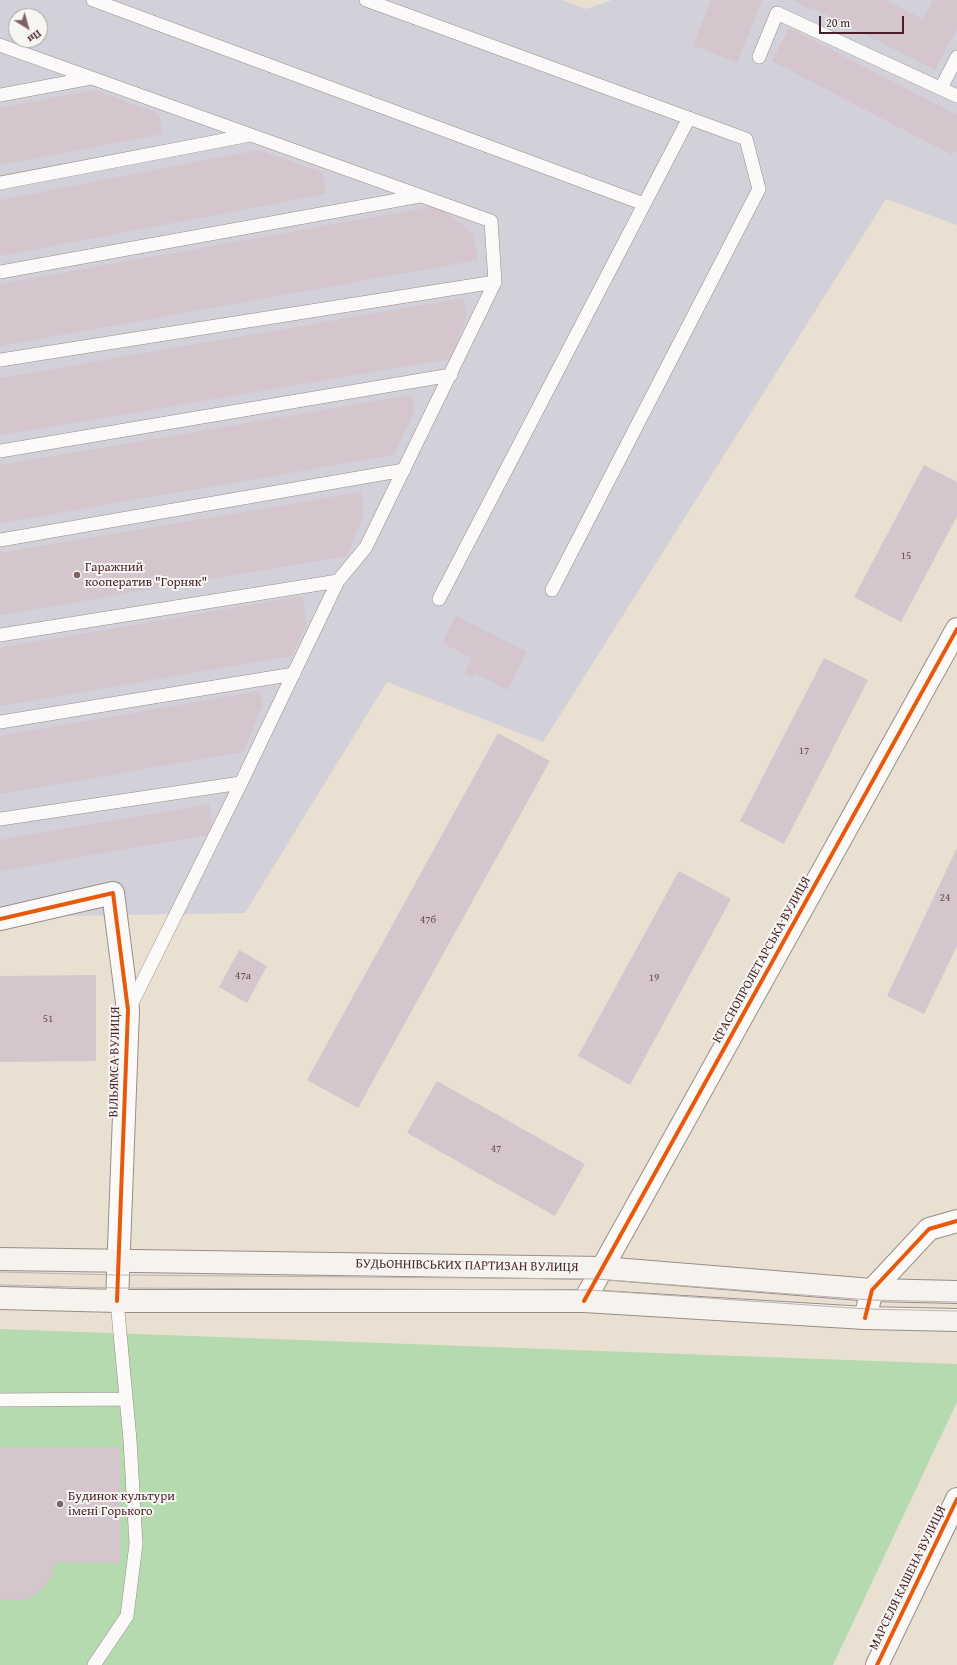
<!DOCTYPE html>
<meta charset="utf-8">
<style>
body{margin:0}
#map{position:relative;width:957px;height:1665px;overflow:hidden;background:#e9e0d2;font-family:"Gentium Book Plus",serif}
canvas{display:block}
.north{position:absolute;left:8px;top:8px;width:40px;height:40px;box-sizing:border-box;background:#f6f6f2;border:1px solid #b1a0a2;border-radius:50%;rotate:143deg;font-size:11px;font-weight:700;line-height:16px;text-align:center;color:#4a1f2b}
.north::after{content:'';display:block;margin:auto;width:14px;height:18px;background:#826365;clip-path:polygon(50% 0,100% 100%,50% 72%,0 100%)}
.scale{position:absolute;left:819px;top:16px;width:85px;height:18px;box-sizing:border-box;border:2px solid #4a1f2b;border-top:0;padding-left:5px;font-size:12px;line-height:14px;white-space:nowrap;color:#4a1f2b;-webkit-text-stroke:3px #f6f6f2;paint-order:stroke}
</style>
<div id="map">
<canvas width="957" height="1665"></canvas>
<div class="north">Пн</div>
<div class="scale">20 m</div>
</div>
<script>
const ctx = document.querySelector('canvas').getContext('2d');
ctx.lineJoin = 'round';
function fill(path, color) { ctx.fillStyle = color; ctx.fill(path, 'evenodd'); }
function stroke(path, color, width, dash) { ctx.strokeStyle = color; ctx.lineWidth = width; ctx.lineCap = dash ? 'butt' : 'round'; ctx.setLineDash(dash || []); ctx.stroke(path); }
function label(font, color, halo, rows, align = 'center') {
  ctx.font = font + ' "Gentium Book Plus",serif'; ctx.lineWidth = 4; ctx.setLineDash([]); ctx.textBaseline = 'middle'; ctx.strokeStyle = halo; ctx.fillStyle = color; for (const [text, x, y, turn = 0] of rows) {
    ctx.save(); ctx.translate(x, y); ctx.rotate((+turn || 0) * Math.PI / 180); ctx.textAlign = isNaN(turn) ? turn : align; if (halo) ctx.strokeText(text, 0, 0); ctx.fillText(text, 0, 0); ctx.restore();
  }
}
fill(new Path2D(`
 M0 0H562L586 9 612 0H911L914 1 915 0H957V225L886 199 543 742 387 682 245 913 0 917ZM16 16H40V40H16Z`), '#d2d0d8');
fill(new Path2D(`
 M0 1329 957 1364V1402L833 1665H0Z`), '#b6daaf');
fill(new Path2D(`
 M711 0H762L737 63 693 45Z
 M793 0H886L923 19 933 0H957V28L935 70 813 8 812 10Z
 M789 28 957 115V152L954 151 952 155 772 61Z
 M95 90 159 114 163 134 0 165V108Z
 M258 150 322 172 326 194 0 256V200Z
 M436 206 473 233 478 260 0 346V284Z
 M464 298 467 315 451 359 0 435V378Z
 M412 395 415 410 394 455 0 523V465Z
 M924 465 957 482V516L901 622 854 597Z
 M361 492 364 513 347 556 0 615V553Z
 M302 596 307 623 292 656 0 706V648Z
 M456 616 527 652 508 690 475 673 473 677 464 673 472 658 442 643Z
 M824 658 868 680 784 844 740 821Z
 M260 691 263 705 243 752 0 794V736Z
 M498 733 550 761 358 1108 307 1080Z
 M209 804 214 834 0 871V840Z
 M957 848V946L924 1014 887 996Z
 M679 871 731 899 630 1085 578 1056Z
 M239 950 267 966 247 1003 219 987Z
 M96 975V1061L0 1062V976Z
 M437 1081 585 1164 555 1216 407 1133Z
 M0 1447H120V1563L56 1562 51 1577 44 1587 36 1594 28 1599 19 1600 0 1599Z`), '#d4c6cc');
const service = new Path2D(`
 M93 0 644 204
 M366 0 746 139 759 189 552 590
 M0 45 491 221 495 282 366 547 338 581 241 783 129 1009
 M759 57 777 13 957 96
 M941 88 957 57
 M0 95 91 78
 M0 183 250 135
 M0 272 420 196
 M0 360 495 282
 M0 451 451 375
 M0 540 404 470
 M439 599 689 118
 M0 635 338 581
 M0 722 294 674
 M0 819 241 783
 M0 1400 126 1399
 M94 1665 127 1616 136 1544 130 1440 117 1301`);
const minor = new Path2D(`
 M0 919 113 893 128 1010 117 1301
 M584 1301 957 629
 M865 1318 872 1290 929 1229 957 1221
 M877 1665 957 1499`);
const secondary = new Path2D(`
 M0 1259 602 1268 872 1290 957 1292
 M0 1298 117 1301H584L865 1318 957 1320`);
stroke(service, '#988d88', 14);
stroke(minor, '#988d88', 24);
stroke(secondary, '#988d88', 24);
stroke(service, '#fcfaf8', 13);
stroke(minor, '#fcfaf8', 22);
stroke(secondary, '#f6f2ed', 22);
stroke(new Path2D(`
 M0 1272 118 1275 596 1279 870 1300 957 1302
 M0 1285 117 1288 590 1290 867 1309 957 1311`), '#b9b3b3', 1);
stroke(new Path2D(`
 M0 919 113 893 128 1010 117 1301
 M584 1301 957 629
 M865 1318 872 1290 929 1229 957 1221
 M877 1665 957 1499`), '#e8590c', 4);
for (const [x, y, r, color] of [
 [77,575,4,"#826365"],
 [60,1504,4,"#826365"]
]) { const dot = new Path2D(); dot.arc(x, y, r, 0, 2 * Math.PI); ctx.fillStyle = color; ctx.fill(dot); stroke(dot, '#f6f6f2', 1.5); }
label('11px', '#6c4953', null, [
 ["15",906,556],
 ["17",804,751],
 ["24",945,898],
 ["47б",428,920],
 ["47а",243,976],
 ["19",654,978],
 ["51",48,1019],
 ["47",496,1149]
]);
label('13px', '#4a1f2b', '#f6f6f2', [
 ["Гаражний",85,568],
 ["кооператив \"Горняк\"",85,583],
 ["Будинок культури",68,1497],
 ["імені Горького",68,1512]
], 'left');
label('13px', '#4a1f2b', '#f6f6f2', [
 ["КРАСНОПРОЛЕТАРСЬКА ВУЛИЦЯ",762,960,-61],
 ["ВІЛЬЯМСА ВУЛИЦЯ",115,1062,-89],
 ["БУДЬОННІВСЬКИХ ПАРТИЗАН ВУЛИЦЯ",467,1266,1],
 ["МАРСЕЛЯ КАШЕНА ВУЛИЦЯ",908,1578,-64]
]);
</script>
